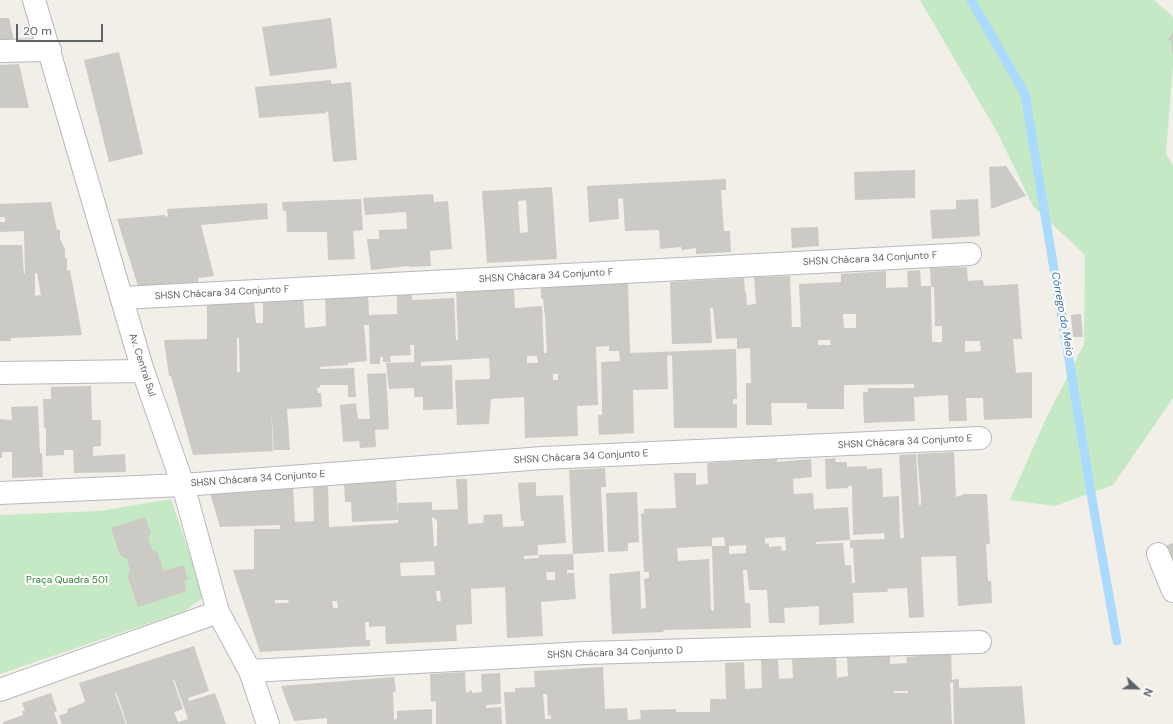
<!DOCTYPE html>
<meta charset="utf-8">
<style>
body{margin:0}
#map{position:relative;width:1173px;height:724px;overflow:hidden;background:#f1efe8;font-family:"DM Sans",sans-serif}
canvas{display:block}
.north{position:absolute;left:1117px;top:668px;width:40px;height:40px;-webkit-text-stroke:3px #fff;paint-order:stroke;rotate:112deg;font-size:11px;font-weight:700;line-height:16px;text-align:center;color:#5f6368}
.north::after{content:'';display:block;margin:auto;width:14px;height:18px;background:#5f6368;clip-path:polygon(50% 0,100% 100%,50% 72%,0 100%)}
.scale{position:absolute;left:16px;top:24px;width:87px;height:18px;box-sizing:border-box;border:2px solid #5f6368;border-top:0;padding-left:5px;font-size:12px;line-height:14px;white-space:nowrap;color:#5f6368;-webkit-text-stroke:3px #fff;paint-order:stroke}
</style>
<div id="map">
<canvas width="1173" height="724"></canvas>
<div class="north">N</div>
<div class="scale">20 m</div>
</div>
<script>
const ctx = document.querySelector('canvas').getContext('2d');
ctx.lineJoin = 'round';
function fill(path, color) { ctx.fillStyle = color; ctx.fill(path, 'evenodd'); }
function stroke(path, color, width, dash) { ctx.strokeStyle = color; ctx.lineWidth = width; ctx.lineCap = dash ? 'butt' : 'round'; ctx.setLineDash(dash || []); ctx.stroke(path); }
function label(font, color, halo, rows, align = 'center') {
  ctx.font = font + ' "DM Sans",sans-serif'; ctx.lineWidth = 4; ctx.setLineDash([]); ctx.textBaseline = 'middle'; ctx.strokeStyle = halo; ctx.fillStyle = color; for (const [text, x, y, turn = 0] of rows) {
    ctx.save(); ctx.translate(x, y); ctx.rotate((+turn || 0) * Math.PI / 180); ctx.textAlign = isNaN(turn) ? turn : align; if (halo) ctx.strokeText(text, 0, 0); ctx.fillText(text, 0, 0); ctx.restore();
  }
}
fill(new Path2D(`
 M920 0H1154L1173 17V66L1166 153 1173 166V398L1113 485 1055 506 1010 500 1044 423 1084 344 1085 255 1033 206 997 132Z
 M171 499 204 597 185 611 0 674V515L100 511Z`), '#c5e8c5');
stroke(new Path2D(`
 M971 0 1025 94 1092 499 1117 641`), '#aadaff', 9);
fill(new Path2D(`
 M0 18H9L14 40H0Z
 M331 18 337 68 270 76 262 27Z
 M1173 32V53H1172L1171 41 1168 40Z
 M119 52 143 154 109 162 84 60Z
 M19 64 29 108H0V65Z
 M331 80V84L351 82 357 160 333 162 328 111 326 112 327 113 259 118 255 87Z
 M1006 166 1026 196 991 209 989 167Z
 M915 170V198L855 200 854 172Z
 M726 179V190H721L724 231H730L731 252 696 254V248L682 250 681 247 660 249 659 230 625 231 623 198 618 199 619 219 589 222 587 186Z
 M552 187 557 259 487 263 482 191ZM526 200 528 232 520 233 518 201Z
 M433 194 434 202 448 201 452 249 430 251 431 266 409 267V266L371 270 367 239H379V230L407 229 406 212 365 215 363 198Z
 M361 199 363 230 353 231 355 259 328 260 327 232H287L286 211H283L282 202Z
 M978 199 980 236 932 239 930 210 956 209V200Z
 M51 202 57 230H60V239L65 249V258H67V271L70 270 82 335 11 338V341H0V245H22L24 274 25 273 24 231 0 232V222H5V217H0V204ZM35 273H37L41 295 35 296Z
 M267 203 268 219 201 225 214 276 198 278 199 285 138 286 117 219 165 215V217L168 216 167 209Z
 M818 227 819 246 792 248 791 228Z
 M967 267 968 281 983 280 984 286 1018 284 1022 339H1013L1016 373 1032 372V418L984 420 983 398H966L967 421H949L948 395 914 397 915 421 864 423 863 392H868V388H914V384L844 385V409H807V403H771L772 425H746V383H751L750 348 737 349V338L716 339 713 308H710L712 343 672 344 670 282 744 278 745 291H743L746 292 747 305 756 304 754 277 790 276 792 327H801L799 284 841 282V274L886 271V288L908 287 907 271 920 270 921 286H931L930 268ZM931 287H934L935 326H942V342H932ZM843 314H856V328H844ZM818 340H830L831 345H818ZM965 341H980L981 351 965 352Z
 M628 282 630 353 736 349 737 399H733V404H737V428H674L672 355 667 356 668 389 633 390 634 433 599 435 598 415H602V395L601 362 620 361 619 351H609V346L596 347 598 405 577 406 578 436 525 438 524 397 491 399 489 424 457 425 455 380 490 379 489 358 421 362V366L452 365 453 409 423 410V397H414V388L389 389 386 363 414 362V345H410L411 355 390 356 391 362H383V357H380V364H370L369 325H364L367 361 348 363V365L320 367V369L354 368 356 397H348V385H320V387L317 388 318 393H321L322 407 287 409 290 450H274L271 408 273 451 193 455 171 376H169L164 340 207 339V303L254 300 256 323H263V300L303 298 305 328 326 326 325 295 368 292 369 315 397 314V293L412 292V300L454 298 456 340H458L456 289 514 288 515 308 542 306 544 353H547L545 317 543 299 541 298V285H606V283ZM237 338H239L240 372H237ZM527 356H537L538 363H527ZM553 374H558V380H553Z
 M1081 314 1083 337H1073L1071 315Z
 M386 373 389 429 375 430 376 447 360 448 359 441 343 442 340 405 356 403 358 419H370L367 374Z
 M91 386 92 420H101V446L93 447V456L125 454 126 472 74 473 73 450H64V455L46 456V428H44L43 399H51V387Z
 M38 406 40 453H42L43 477 12 478V452H2V458H0V419L12 420 11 407Z
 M954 452 956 497 965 494H987L990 544H986L988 581H991L992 603 958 606 956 556 921 557 924 617 909 618 907 588 887 589 888 592 853 593 854 623 819 625V606L784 608 785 623H769L767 590H749L747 570H743L745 603H750L751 628 664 630 663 632 612 634 609 574 640 571 641 609 646 608 644 579 649 578V572H644L641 514 644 513V509L676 508 674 473H696V485L708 484 707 463 777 459V462L811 459 812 477 793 479 794 494 813 493 814 509 848 507 850 540 885 539 884 533 853 535 852 486H848V488L826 489 825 459 836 458 835 462H847V467L867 466V469L882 468 883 497 899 496 900 538H904L899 455 916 454 919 505H921V499L917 454ZM724 537 725 546H712L714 611 711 610 709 559 678 561 677 548 712 546V538ZM785 537 786 550 782 551 781 546 769 547V543L765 544V538ZM850 540V548H853L855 583H852L851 565H845L843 543 816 544V542ZM746 545V553L729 554V546Z
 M605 468 606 487H601L604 552 573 554 569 470Z
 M456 479H467L468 524 483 523 484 515 502 514 503 527 524 526V521H521L518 483 536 482V496L563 495 566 543 538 545V555L573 554 574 570H567V573H574L576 599 541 602 543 636 507 638 505 587 471 589 472 624 456 625 457 641 386 644 385 626 369 627V622H365L366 640H370V646L260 652 233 570 254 569V529H280V525L220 527 209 490 293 485 295 522 314 521 313 484H328L329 527 398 523V520L352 522 351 502H345L344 483 396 481 398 516V503L432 502V510L458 509ZM432 517 437 520V546H434ZM538 555 539 558 524 559V556ZM434 561 435 575 401 576 400 563ZM546 572H555V580H547ZM436 591H440L441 601H437ZM275 600H288L289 603H275ZM332 601H337L338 608H333Z
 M637 492 639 542 628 543V551L608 552 606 493Z
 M145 517 151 533 148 538 152 549 157 552 164 571 183 565 188 579 184 581 187 591 138 607 127 575 130 571 127 559 120 555 111 528Z
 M1173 543V567L1165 546Z
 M194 646 209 691 188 698 189 701 215 693 226 724H127L116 692 115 693 126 724H62L59 716 68 712 67 709 83 703 85 701 79 683ZM174 679 188 719 178 722 174 712 183 709 173 680Z
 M951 651 952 680 959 679V688L1022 686 1025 724H954L953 682 950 683 952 724H506L504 692H515V688L535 687 534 671 603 667 605 709 627 708 628 720 641 719 640 710 676 709V712H710V699H726L725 663 744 662 745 689 762 688 761 660H778L779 679 793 678 792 659 836 658 837 678 841 677 848 676 847 656 890 654V664L907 663 906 657 918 656V653ZM894 691H908V693H894ZM543 694H547L548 716 551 715V719H545Z
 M465 672 466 693 472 690V693L482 692 481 674 500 673 501 704 486 705V708L501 707 502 724H436V701L431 702 430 674Z
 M394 677 396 691 393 692 394 720 397 719V711L432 709V724H327V718L294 721 281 686Z
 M51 693 57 711 54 713 58 724H3V722L23 715 22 711H25L22 703Z`), '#cccac5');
const street = new Path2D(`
 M0 51 50 50
 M122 298 970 254
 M0 373 143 371
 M0 493 183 485 543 458 980 438
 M1158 554 1173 591
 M250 671 585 653 980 642
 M0 690 218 612`);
const secondary = new Path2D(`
 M34 0 143 371 183 485 218 612 250 671 268 724`);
stroke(street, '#b5b8bc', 24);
stroke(secondary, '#b6babf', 24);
stroke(street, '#fff', 22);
stroke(secondary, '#fff', 22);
label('10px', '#5f6368', '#fff', [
 ["SHSN Chácara 34 Conjunto F",870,259,-3],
 ["SHSN Chácara 34 Conjunto F",546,276,-3],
 ["SHSN Chácara 34 Conjunto F",222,293,-3],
 ["Av. Central Sul",142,365,72],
 ["SHSN Chácara 34 Conjunto E",905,442,-3],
 ["SHSN Chácara 34 Conjunto E",581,457,-3],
 ["SHSN Chácara 34 Conjunto E",258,479,-4],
 ["SHSN Chácara 34 Conjunto D",615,653,-2]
]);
label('10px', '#348238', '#fff', [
 ["Praça Quadra 501",67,580]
]);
label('italic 11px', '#4174aa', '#fff', [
 ["Córrego do Meio",1062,314,80]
]);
</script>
